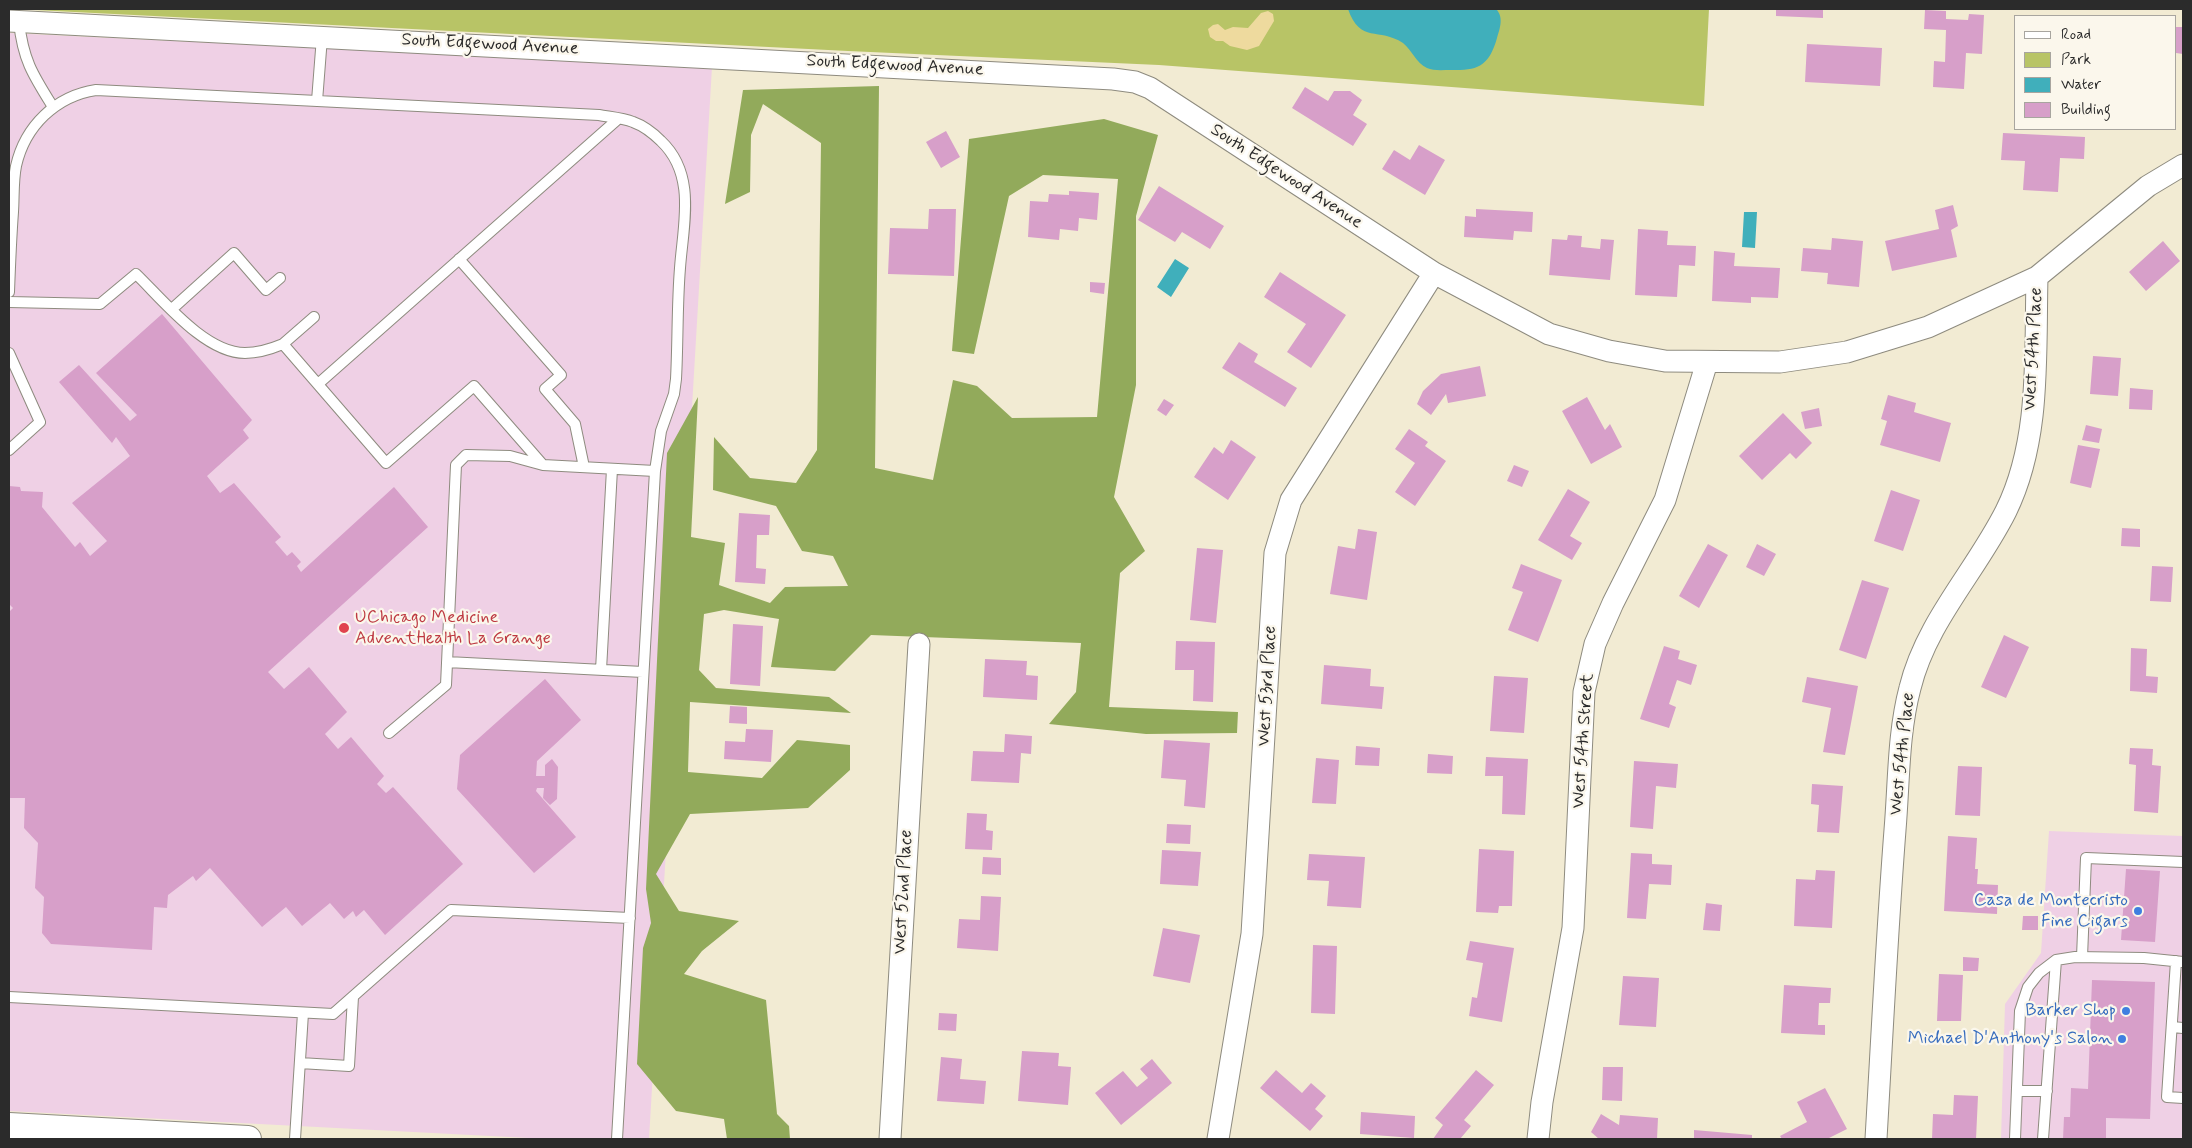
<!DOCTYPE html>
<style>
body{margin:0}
#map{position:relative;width:2192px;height:1148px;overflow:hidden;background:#f2ebd3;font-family:Mynerve,sans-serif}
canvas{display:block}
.frame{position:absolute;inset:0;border:10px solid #2b2b2b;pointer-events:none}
.legend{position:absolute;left:2014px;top:15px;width:162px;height:115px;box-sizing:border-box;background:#fbf7ec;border:1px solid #a8a59f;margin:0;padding:6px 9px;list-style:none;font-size:15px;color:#2b2b2b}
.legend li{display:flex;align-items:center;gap:10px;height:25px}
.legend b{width:25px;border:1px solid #a8a59f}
</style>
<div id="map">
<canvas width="2192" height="1148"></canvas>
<div class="frame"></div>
<ul class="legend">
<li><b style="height:6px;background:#fff"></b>Road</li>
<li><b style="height:14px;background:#b8c466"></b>Park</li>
<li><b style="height:14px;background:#40afbb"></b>Water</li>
<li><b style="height:14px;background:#d79fc9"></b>Building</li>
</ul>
</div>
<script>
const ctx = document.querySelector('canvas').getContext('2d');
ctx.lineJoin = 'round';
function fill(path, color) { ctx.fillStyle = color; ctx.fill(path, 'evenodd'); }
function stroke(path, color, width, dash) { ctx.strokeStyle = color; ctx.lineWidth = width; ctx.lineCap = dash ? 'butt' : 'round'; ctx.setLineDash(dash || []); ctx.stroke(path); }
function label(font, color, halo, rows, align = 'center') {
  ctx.font = font + ' Mynerve,sans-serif'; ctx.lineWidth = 4.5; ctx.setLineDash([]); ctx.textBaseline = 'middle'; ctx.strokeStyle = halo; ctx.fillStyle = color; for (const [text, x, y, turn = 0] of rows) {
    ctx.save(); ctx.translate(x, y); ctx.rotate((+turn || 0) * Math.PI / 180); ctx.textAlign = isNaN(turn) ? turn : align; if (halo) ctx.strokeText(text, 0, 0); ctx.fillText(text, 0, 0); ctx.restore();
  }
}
fill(new Path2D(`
 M9 33 712 67 649 1139H548L9 1111Z
 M2049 831 2183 836V1139H2001L2005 1004 2041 953Z`), '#efd0e5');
fill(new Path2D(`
 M15 9H1709L1704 106 1159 65 848 51Z`), '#b8c466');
fill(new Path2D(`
 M879 86 875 468 933 480 953 380 977 386 1012 418 1097 417 1118 179 1043 175 1009 196 974 354 952 351 969 139 1104 119 1158 135 1136 216V385L1114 497 1145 551 1120 573 1109 707 1238 712 1237 733 1146 734 1049 724 1076 692 1081 643 871 635 835 671 771 667 779 619 724 610 704 614 699 670 716 688 829 697 851 713 690 702 688 772 762 778 797 740 850 745V770L808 808 690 814 656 874 679 911 739 921 702 951 684 974 766 1000 777 1114 789 1126 790 1139H727L724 1119 676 1111 637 1064 643 948 651 923 646 889 667 453 698 397 691 537 725 543 719 585 770 603 785 587 848 586 833 556 802 551 776 506 713 490 714 437 750 478 796 483 817 450 821 143 763 104 751 135 750 192 725 204 743 90Z`), '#92aa5b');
fill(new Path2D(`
 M1268 11 1273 14 1274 21 1259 46 1247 50 1230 46 1223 41H1216L1210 37 1208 29 1213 25 1218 24 1225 30 1233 27 1248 28 1261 13Z`), '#eeda9e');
fill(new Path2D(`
 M1348 9H1496C1504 17 1500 28 1497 38 1489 66 1478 71 1450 70 1443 70 1433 71 1427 68 1416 63 1412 50 1403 43 1379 27 1360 44 1348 9Z
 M1744 212H1757L1755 248 1742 247Z
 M1175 259 1189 268 1171 297 1157 287Z`), '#40afbb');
fill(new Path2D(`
 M1776 9H1823V18L1776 16Z
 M1925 10 1946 11V19L1968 20 1969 14 1984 15 1982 54 1966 53 1964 89 1933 87 1934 61 1945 62 1946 30 1924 29Z
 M2176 27H2183V54L2176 53Z
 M1807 44 1882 48 1880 86 1805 82Z
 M1305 87 1328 101 1334 91H1350L1362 100 1353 115 1367 124 1353 146 1292 108Z
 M946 131 960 157 941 168 926 142Z
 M2003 133 2085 137 2084 159 2060 158 2058 192 2023 190 2025 161 2001 160Z
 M1419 145 1445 160 1425 195 1382 169 1394 150 1410 160Z
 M1159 186 1224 226 1210 249 1182 232 1175 242 1138 220Z
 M1069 191 1099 193 1097 220 1079 218 1078 231 1060 229 1059 240 1028 237 1030 201 1048 202 1049 194 1069 195Z
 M1953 205 1958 226 1951 230 1957 257 1892 271 1885 241 1939 229 1935 210Z
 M929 209H956L954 276 888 274 890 228 928 229Z
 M1476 209 1533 212 1532 232 1514 231 1513 240 1464 237 1465 216 1476 217Z
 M1638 229 1668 231 1667 245 1696 246 1695 266 1679 265 1677 297 1635 295Z
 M1568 235 1582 236 1581 247 1600 249 1601 239 1614 240 1610 280 1549 275 1552 239 1567 240Z
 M1832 238 1863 241 1859 287 1827 284 1828 273 1801 271 1803 248 1831 250Z
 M2163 241 2180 261 2146 291 2129 272Z
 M1714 251 1735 253 1734 266 1780 268 1778 298 1751 297V303L1712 301Z
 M1280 272 1346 315 1311 368 1287 352 1306 324 1264 297Z
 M1090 282 1105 283 1104 294 1090 292Z
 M162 314 252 420 243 430 249 438 207 476 220 493 234 483 281 537 275 542 287 556 292 552 301 562 297 566 301 572 394 487 428 527 268 672 284 689 309 667 347 712 325 734 338 749 351 737 384 776 377 784 386 793 393 787 463 864 385 935 364 910 356 917 353 911 344 919 330 903 302 926 286 907 262 927 210 868 196 881 193 876 168 895 167 908 154 907 152 950 51 944 42 933 44 897 35 888 38 843 24 828 25 798H9V612L13 608 9 604V486L20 487 21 491 43 492 42 507 75 547 80 542 90 556 107 541 72 503 130 456 116 437 112 443 59 382 79 365 130 421 137 415 96 373Z
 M1239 342 1258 354 1254 362 1297 388 1285 407 1222 368Z
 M2093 356 2121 358 2118 396 2090 394Z
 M1480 366 1486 396 1448 403 1446 394 1431 415 1417 404 1423 391 1441 374Z
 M2130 388 2153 390 2152 410 2129 409Z
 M1888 395 1916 403 1914 412 1951 423 1940 462 1880 445 1887 421 1881 419Z
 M1587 397 1605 430 1610 424 1622 447 1591 464 1562 411Z
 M1164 399 1174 405 1166 416 1157 410Z
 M1819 408 1822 426 1805 429 1801 412Z
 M1783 413 1812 443 1796 459 1790 453 1762 480 1739 456Z
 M2086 425 2102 429 2099 443 2082 440Z
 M1409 429 1428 442 1425 446 1446 461 1415 506 1395 492 1415 463 1395 449Z
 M1231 440 1256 457 1228 500 1194 477 1214 447 1223 454Z
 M2078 445 2100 449 2091 488 2070 483Z
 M1514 465 1529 471 1522 487 1507 481Z
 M1568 489 1590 502 1570 536 1582 543 1572 560 1538 540Z
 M1891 490 1920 500 1903 551 1874 541Z
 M739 513 770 515 769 535H757L756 568 766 569 765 584 735 582Z
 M2122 528 2140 529V547L2121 546Z
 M1358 529 1377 532 1367 600 1330 594 1338 546 1355 549Z
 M1708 544 1728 555 1699 608 1679 596Z
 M1757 544 1776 554 1764 576 1746 567Z
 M1197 548 1223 550 1216 623 1190 620Z
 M1521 564 1562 580 1538 642 1508 630 1523 592 1512 588Z
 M2152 566 2173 567 2171 602 2150 601Z
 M1862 580 1889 588 1866 659 1839 650Z
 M733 624 763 626 760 686 730 684Z
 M2004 635 2029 647 2006 698 1981 687Z
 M1176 641 1215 642 1213 702 1193 701 1194 670H1175Z
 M1664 646 1680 651 1678 659 1697 665 1691 685 1677 680 1669 704 1676 707 1669 728 1640 719Z
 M2131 648 2147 649 2146 676 2158 677 2157 693 2130 691Z
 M985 659 1027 661 1026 675 1038 676 1037 700 983 697Z
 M1324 665 1371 669 1370 686 1384 687 1382 709 1321 704Z
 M1494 676 1528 678 1524 733 1490 731Z
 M1807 677 1858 686 1845 755 1823 752 1831 708 1802 702Z
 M545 679 581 720 537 761 536 776H545V765L552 759 558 767 557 799 550 805 543 798 544 788H537L536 791 576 837 534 873 457 789 460 755Z
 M730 706 747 707V724L729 723Z
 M746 729 773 730 771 762 724 759 725 741 745 742Z
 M1005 734 1032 736 1031 754 1021 753 1019 783 971 781 973 751 1004 752Z
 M1164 740 1210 743 1205 808 1184 806 1186 780 1161 778Z
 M1356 746 1380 748 1379 766 1355 765Z
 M2130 748 2153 749 2152 765 2161 766 2158 813 2134 811 2136 765 2129 764Z
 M1428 754 1453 756 1452 774 1427 773Z
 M1486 757 1528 759 1525 815 1502 814 1503 776H1485Z
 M1316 758 1339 760 1336 804 1312 803Z
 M1634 761 1678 764 1676 788 1656 786 1653 829 1630 827Z
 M1958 766 1982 767 1980 816 1955 815Z
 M1812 784 1843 786 1839 833 1817 832 1819 805 1811 804Z
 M967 813 987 814 986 830 993 831 992 850 965 849Z
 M1167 824 1191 825 1190 844 1166 843Z
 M1948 836 1977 838 1975 869H1978L1977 884 1998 885 1997 914 1944 911Z
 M1479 849 1514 851 1512 906H1499L1498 913 1476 912Z
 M1162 850 1201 852 1198 886 1160 884Z
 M1631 853 1652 854V864L1672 865 1671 885 1649 884 1646 919 1627 918Z
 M1309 854 1365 857 1361 908 1327 906 1329 881 1307 880Z
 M983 857 1001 858V875L982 874Z
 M2126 869 2160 871 2155 942 2121 940Z
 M1816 870 1835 871 1832 928 1794 926 1796 879 1815 880Z
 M981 896 1001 897 998 951 957 948 959 919 980 920Z
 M1706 903 1722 905 1720 931 1703 930Z
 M2023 916H2038V930H2022Z
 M1163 928 1200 935 1190 983 1153 976Z
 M1470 941 1514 948 1502 1022 1469 1016 1472 997 1477 998 1483 963 1466 960Z
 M1313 945 1337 946 1335 1014 1311 1013Z
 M1963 957 1979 958 1978 971H1963Z
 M1939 974 1963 975 1961 1021H1937Z
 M1623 976 1659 978 1656 1027 1619 1025Z
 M2092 980 2155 982 2150 1119 2106 1118V1139H2063L2064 1117H2070L2071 1088 2088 1089Z
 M1784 985 1831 988 1830 1003H1819L1818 1025H1825V1035L1781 1033Z
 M939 1013 957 1014 956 1031 938 1030Z
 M1022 1051 1059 1053 1058 1066 1071 1067 1068 1105 1018 1101Z
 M941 1057 962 1059 960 1079 986 1081 984 1104 937 1101Z
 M1152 1059 1172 1083 1121 1125 1095 1093 1123 1071 1137 1087 1148 1078 1140 1069Z
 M1603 1067H1623L1622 1101 1602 1100Z
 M1276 1070 1302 1093 1311 1083 1326 1096 1315 1109 1323 1116 1310 1131 1260 1088Z
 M1476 1070 1494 1085 1464 1120 1471 1126 1460 1139H1433L1443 1125 1435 1118Z
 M1825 1088 1847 1129 1827 1139H1782L1780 1136 1807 1122 1797 1102Z
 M1954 1095 1978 1096 1976 1139H1932L1933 1114 1953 1115Z
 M1361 1112 1415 1116 1414 1138 1360 1134Z
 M1601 1114 1619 1125 1620 1115 1658 1118 1657 1139H1599L1591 1132Z
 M1694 1130 1752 1135V1139H1694Z`), '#d79fc9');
const service = new Path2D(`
 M19 22C23 60 33 75 53 107
 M317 101 322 37
 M459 259 561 375 545 389 575 424 584 467
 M9 292C10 265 11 239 13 212 14 197 13 181 16 166 25 126 56 96 96 90L599 115C610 117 623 118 633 122 644 126 653 133 661 141 697 175 683 225 680 268 677 305 678 342 676 379L674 394 661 431 655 471 617 1139
 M9 302 100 304 136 274C163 300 205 353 245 353 258 353 271 349 283 344
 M172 309 234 253 266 290 280 278
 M314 317 283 344 386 463 474 386 543 465
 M9 353 40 422 9 450
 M318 384 618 119
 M447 662 643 672
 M601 670 612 469
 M389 733 446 685 456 465 466 455 510 456 543 465 655 471
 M2082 957 2086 858 2183 862
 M2176 961 2167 1097 2183 1098
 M9 997 333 1014 451 910 630 918
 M2172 1027 2183 1028
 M300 1063 349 1066 353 997
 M2017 1091H2047
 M295 1139 303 1013
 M2015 1139 2020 1011 2028 987 2039 973 2056 960 2075 957 2144 958 2183 962
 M2043 1139 2056 960`);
const minor = new Path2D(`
 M9 21 1113 79 1135 82 1150 88 1434 273 1549 334 1609 351 1665 361 1780 362 1847 352 1928 327 2037 277 2148 186 2183 165
 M890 1139 919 644
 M1218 1139 1252 934 1275 553 1291 500 1434 273
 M1538 1139 1542 1102 1573 928 1584 692 1595 644 1613 603 1665 500 1707 362
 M1876 1139C1882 1036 1887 933 1895 830 1899 783 1898 733 1910 688 1926 622 1976 571 2006 511 2041 440 2035 355 2037 277`);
const tertiary = new Path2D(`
 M9 1126 248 1139`);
stroke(service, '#8e8b7f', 12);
stroke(minor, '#8e8b7f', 23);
stroke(tertiary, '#8e8b7f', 28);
stroke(service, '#fff', 10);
stroke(minor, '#fff', 21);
stroke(tertiary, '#fff', 26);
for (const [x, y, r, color] of [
 [344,628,6,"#e0444e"],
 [2138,911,5,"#3f7fe0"],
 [2126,1011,5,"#3f7fe0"],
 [2122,1039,5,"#3f7fe0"]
]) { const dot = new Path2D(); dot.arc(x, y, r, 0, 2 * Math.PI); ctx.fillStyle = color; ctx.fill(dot); stroke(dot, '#fbf7ec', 2); }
label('18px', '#2b2b2b', '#fbf7ec', [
 ["South Edgewood Avenue",490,45,3],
 ["South Edgewood Avenue",895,66,3],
 ["South Edgewood Avenue",1286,177,33],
 ["West 54th Place",2034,349,-87],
 ["West 53rd Place",1268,686,-87],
 ["West 54th Street",1584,741,-86],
 ["West 54th Place",1903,754,-84],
 ["West 52nd Place",904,892,-87]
]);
label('18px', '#be3a42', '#fbf7ec', [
 ["UChicago Medicine",355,618],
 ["AdventHealth La Grange",355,639]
], 'left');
label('18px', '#366cbe', '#fbf7ec', [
 ["Casa de Montecristo",2128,901],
 ["Fine Cigars",2128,922],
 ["Barker Shop",2116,1011],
 ["Michael D'Anthony's Salon",2112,1039]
], 'right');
</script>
